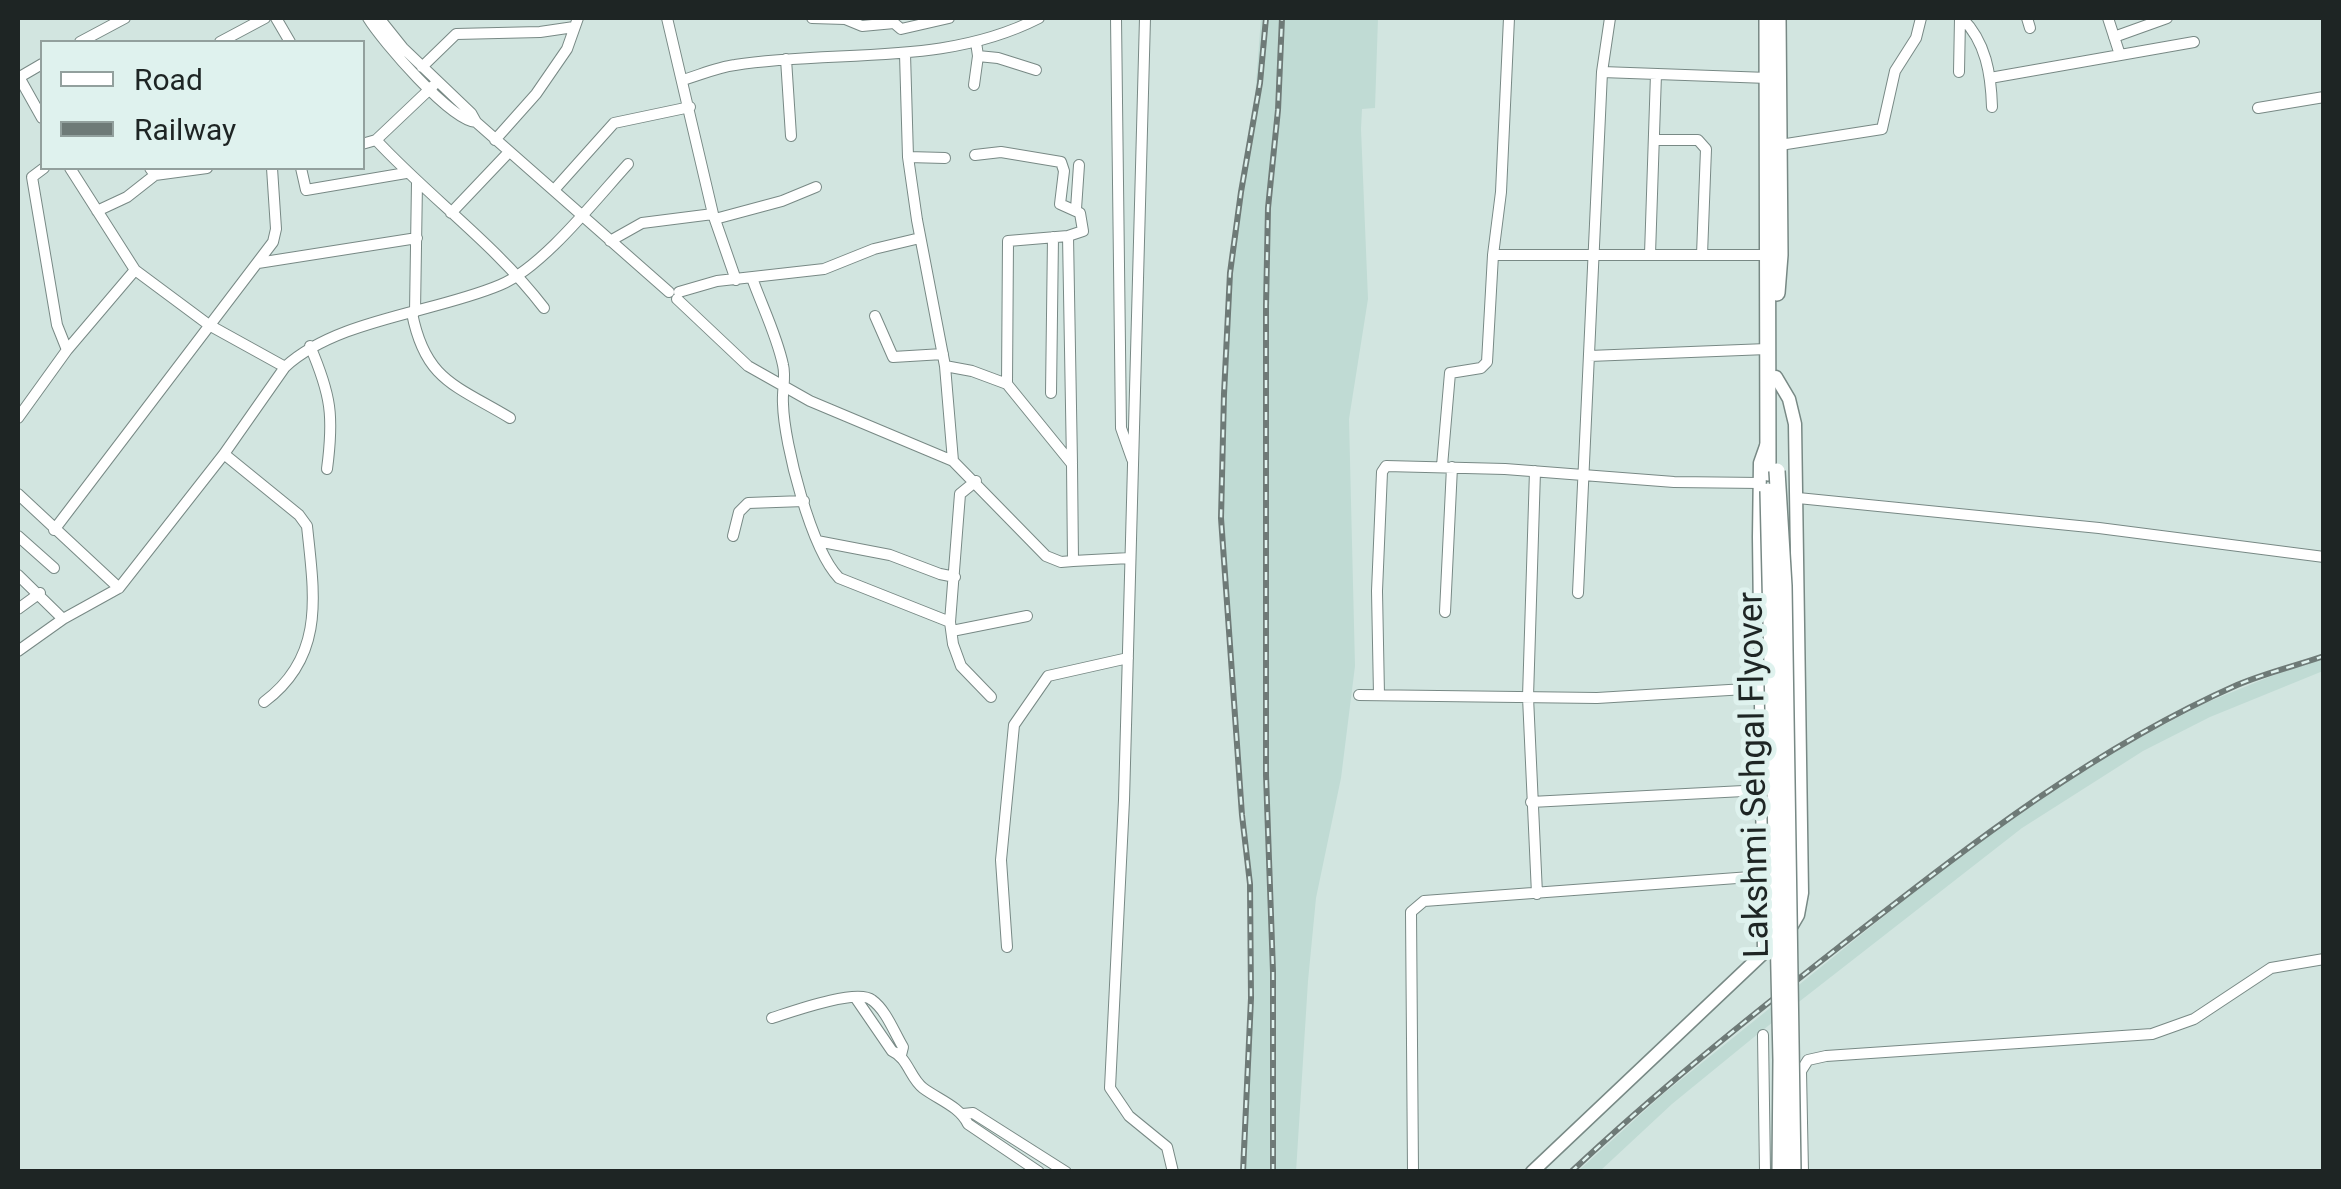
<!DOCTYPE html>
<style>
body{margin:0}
#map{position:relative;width:2341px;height:1189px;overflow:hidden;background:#d2e5e0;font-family:Roboto,sans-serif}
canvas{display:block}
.frame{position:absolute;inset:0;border:20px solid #1e2524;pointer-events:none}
.legend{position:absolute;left:40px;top:40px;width:325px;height:130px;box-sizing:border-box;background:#dff2ee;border:2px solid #92a09d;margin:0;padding:12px 18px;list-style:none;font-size:30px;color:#1e2524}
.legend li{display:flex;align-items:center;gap:20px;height:50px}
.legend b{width:50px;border:2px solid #92a09d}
</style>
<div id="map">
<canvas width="2341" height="1189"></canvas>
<div class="frame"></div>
<ul class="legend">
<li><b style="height:12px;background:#fff"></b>Road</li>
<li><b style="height:12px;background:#6e7a77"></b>Railway</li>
</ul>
</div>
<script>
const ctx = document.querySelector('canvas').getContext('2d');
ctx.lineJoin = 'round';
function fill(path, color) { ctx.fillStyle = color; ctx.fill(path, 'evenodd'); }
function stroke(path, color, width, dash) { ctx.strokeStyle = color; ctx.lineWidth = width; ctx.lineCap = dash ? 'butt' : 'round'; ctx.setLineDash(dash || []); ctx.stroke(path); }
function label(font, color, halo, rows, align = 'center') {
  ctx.font = font + ' Roboto,sans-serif'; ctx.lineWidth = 10; ctx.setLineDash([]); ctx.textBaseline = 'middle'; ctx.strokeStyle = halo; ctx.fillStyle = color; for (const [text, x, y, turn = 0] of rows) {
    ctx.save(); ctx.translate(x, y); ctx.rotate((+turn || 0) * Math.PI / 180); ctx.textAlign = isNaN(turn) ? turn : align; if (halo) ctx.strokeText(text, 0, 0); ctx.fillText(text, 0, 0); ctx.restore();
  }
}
fill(new Path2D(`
 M1261 18H1378L1375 108 1362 109 1361 129 1368 299 1349 419 1355 666 1341 778 1316 898 1308 981 1296 1172 1243 1171 1250 1079 1253 905 1223 551 1222 453 1230 251 1252 137Z
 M2323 655V671L2210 717 2143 751 2022 828 1759 1033 1672 1104 1600 1171 1577 1172 1662 1095 1980 839 2069 775 2203 704Z`), '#c0dbd4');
const minor = new Path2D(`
 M276 18 290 42
 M368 18C382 41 451 121 476 122
 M379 18 403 48 471 113 476 122 669 292
 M667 18 713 214 736 280
 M812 18 845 19 862 26 894 23 901 29 949 18
 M1116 18 1121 428 1132 459
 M1145 18 1124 800 1110 1088 1129 1116 1167 1147 1173 1172
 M1962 18C1986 42 1991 74 1992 107
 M2027 18 2030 28
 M2108 18 2120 55
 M2114 37 2167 18
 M80 42 125 18
 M220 42 265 18
 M976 42 978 56 998 58 1036 70
 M905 54 908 157 917 220 945 366 953 461
 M786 59 791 136
 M422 67 456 34 540 32 574 27
 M1602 72 1768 78
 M1959 72 1960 18
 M19 77 42 118
 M18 78 42 64
 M1990 78 2194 42
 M683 80C700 75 718 67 735 65 838 49 943 67 1039 18
 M974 85 978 56
 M2258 108 2324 97
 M376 140 433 86
 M495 140 536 94 567 49 578 18
 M1654 140H1698L1706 149 1702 255
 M362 144 376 140C430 198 496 245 544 308
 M1780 145 1882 129 1895 71 1916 38 1921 18
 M975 155 1001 152 1061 162 1064 171 1060 204 1080 213 1083 231 1068 236 1072 463
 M908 157 945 158
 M44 168 32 177 57 325 67 350
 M70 168 135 270 209 325 285 367
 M301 168 306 190 406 173
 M155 175 207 168
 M554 190 614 123 690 107
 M1076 209 1079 165
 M97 211 127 197 155 175 150 168
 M451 213 509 152
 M715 219 782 201 816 187
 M610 241 642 223 713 214
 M1650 254 1656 74
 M1493 255H1772
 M258 263 417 238
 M752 278C762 306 777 336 783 365 786 377 782 391 783 404 784 444 811 549 839 578L950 622
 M679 292 717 281 824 269 874 249 920 238
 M677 299 748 366 810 401 953 461 1046 556 1061 562 1073 561 1072 464 1007 384 972 371 945 366
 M415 312 417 182
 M412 313C425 380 455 385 510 418
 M875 316 893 357 943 354
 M310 346C331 395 334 416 327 469
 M1589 356 1767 349
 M1007 384 1008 241 1068 236
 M1051 393 1053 237
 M18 418 67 350 135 270
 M224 454 299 515 307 526C314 594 326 656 264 702
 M1442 466 1450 373 1481 368 1487 362 1493 255 1501 192 1509 18
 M1535 471 1528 697 1537 894
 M976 481 960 494 950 622 953 644 961 666 991 697
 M18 494 119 588
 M1798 498 2099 528 2324 557
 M54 530 273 242 276 229 272 168
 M18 536 54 568
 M733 536 739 512 748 503 804 501
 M817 541 890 555 940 574 955 577
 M1073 561 1130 558
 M18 575 63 619
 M1578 593 1602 72 1610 18
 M18 609 40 593
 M1445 612 1452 467
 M952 631 1027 616
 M18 651 63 619 119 588 224 454 285 367C337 319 434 313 500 285 542 268 596 199 628 164
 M1359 695 1597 698 1762 688
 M1379 695 1377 591 1382 472 1386 466 1505 469 1674 482 1760 483
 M1531 802 1763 790
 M1007 947 1001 860 1014 725 1048 676 1128 658
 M855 997 892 1051C908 1058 910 1078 923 1088 939 1100 959 1106 968 1124L1039 1172
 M772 1018C791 1012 857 988 872 1000 886 1010 894 1032 903 1047L901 1055
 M1763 1035 1765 1172
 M963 1114 973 1113 1066 1172
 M1413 1172 1411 912 1424 901 1764 876
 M1803 1172 1801 1071 1808 1060 1826 1056 2152 1034 2194 1019 2271 968 2324 959`);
const tertiary = new Path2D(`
 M1764 952 1759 537 1760 463 1766 446
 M1532 1172 1791 927 1798 915 1802 893 1795 424 1789 399 1776 377`);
const secondary = new Path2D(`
 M1767 18 1768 473
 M1777 293 1780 255 1778 18`);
stroke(minor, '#788985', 12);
stroke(tertiary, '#788985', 15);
stroke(secondary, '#788985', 18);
stroke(minor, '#fff', 10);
stroke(tertiary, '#fff', 12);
stroke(secondary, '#fff', 15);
const rail = new Path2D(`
 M1243 1172 1251 998 1250 884 1242 815 1221 518 1224 394 1230 273 1241 192 1260 83 1266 18
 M1273 1172V972L1266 775V306L1268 208 1278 110 1282 18
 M1571 1172C1656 1092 1747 1019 1839 947 1965 849 2090 750 2237 685 2265 673 2295 666 2324 656`);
stroke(rail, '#6e7a77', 6);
stroke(rail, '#dff2ee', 2.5, [8]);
const secondaryBridge = new Path2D(`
 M1777 471 1784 586 1793 1172
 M1768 491 1781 1060 1780 1172`);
stroke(secondaryBridge, '#788985', 18, []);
stroke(secondaryBridge, '#fff', 15);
label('35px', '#1e2524', '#dff2ee', [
 ["Lakshmi Sehgal Flyover",1756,775,-91]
]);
</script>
